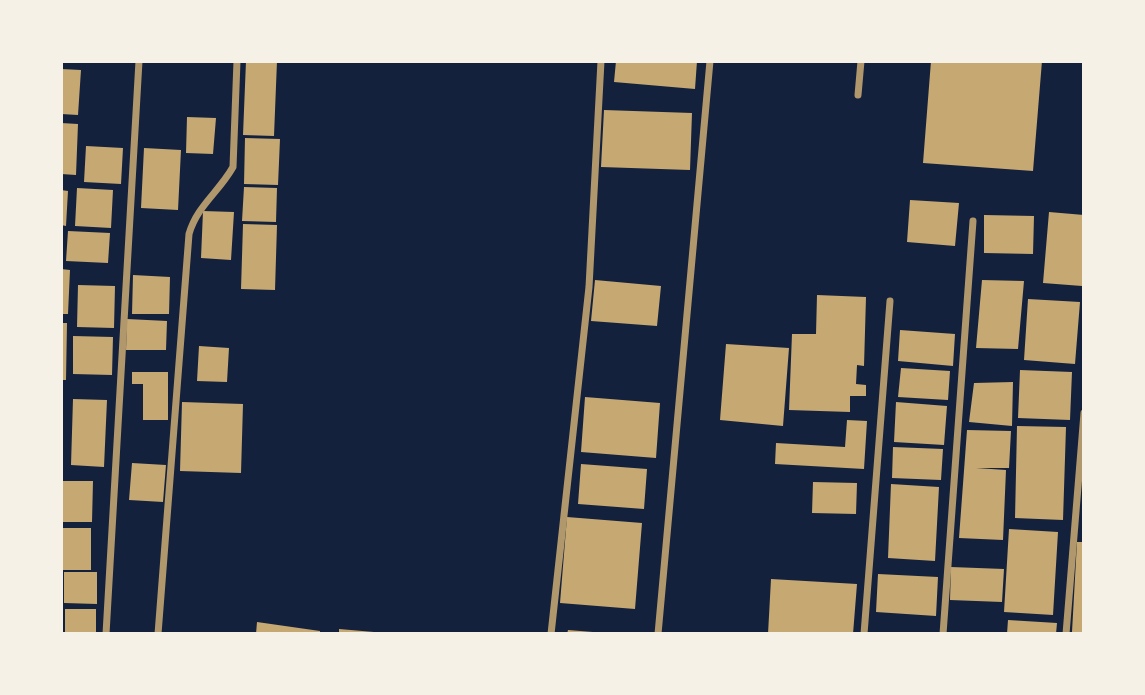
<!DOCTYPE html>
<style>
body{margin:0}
#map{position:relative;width:1145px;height:695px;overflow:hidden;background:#14213d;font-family:"Source Serif 4",serif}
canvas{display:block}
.frame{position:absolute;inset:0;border:63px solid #f6f1e7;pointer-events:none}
</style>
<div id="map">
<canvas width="1145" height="695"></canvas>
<div class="frame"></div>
</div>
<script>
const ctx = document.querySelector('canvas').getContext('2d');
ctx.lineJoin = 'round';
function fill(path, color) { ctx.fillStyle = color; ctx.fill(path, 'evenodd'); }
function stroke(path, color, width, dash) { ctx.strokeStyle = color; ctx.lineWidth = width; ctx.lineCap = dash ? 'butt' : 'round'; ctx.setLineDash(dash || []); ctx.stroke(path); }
fill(new Path2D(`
 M246 61H277L274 136 243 135Z
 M616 61H697L695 89 614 82Z
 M931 61H1042L1033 171 923 163Z
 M61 69 81 70 78 115 61 114Z
 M604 110 692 113 690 170 601 167Z
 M187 117 216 118 213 154 186 153Z
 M61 123 78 124 76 175 61 174Z
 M245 138 280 139 278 185 244 184Z
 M86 146 123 148 121 184 84 182Z
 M144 148 181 150 178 210 141 208Z
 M244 187 277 188 276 222 242 221Z
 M77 188 113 190 111 228 75 226Z
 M61 190 68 191 66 226 61 225Z
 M910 200 959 203 955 246 907 242Z
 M203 211 234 212 231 260 201 258Z
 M1049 212 1084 215 1082 286 1043 283Z
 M984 215 1034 216 1033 254 984 253Z
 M243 224 277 225 275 290 241 289Z
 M68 231 110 233 108 263 66 261Z
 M61 269 70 270 68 314H61Z
 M133 275 170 277 169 314H132Z
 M595 280 661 286 657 326 591 321Z
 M982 280 1024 281 1018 349 976 348Z
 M78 285 115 286 114 328 77 327Z
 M817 295 866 297 864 366 857 365 856 384 866 385V396H850V412L789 410 792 334H816Z
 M1028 299 1080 302 1075 364 1024 360Z
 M127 319 167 321 166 350H126Z
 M61 323H67L66 380H61Z
 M900 330 955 334 953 366 898 361Z
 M73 336 113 337 112 375 73 374Z
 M726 344 789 348 783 426 720 420Z
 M199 346 229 348 227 382 197 381Z
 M901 368 950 371 948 400 898 397Z
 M1020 370 1072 372 1070 420 1018 418Z
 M132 372H168V420H143V384H132Z
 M1013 382 1012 426 969 422 974 383Z
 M585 397 660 403 656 458 581 452Z
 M73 399 107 400 104 467 71 465Z
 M182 402 243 404 241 473 180 471Z
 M896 402 947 406 944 445 894 442Z
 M847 420 867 421 864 469 775 464 776 443 845 447Z
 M1017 426 1066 427 1063 520 1015 518Z
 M967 430 1011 431 1009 468H976L1006 470 1003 540 959 538Z
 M893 447 943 449 941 480 892 478Z
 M132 463 166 465 163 502 129 500Z
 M581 464 647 469 644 509 578 504Z
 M61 481H93L92 522H61Z
 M813 482 857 483 856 514 812 513Z
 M891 484 939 487 935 561 888 558Z
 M567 517 642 523 635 609 560 603Z
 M61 528H91V570H61Z
 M1009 529 1058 532 1053 615 1004 612Z
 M1077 542H1084V633L1072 632Z
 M951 567 1004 569 1002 602 950 600Z
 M64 572H97V604L64 603Z
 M878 574 938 577 936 616 876 612Z
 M771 579 857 584 853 634H768Z
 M65 609H96V634H65Z
 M1008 620 1057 623 1056 634H1007Z
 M257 622 320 631V634H256Z
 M339 629 374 632V634H339Z
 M568 630 593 632V634H567Z`), '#c6a872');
stroke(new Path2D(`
 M858 95 861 61
 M106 634 139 61
 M158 634 189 234C197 206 219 192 233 167L237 61
 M551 634 589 287 601 61
 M658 634 710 61
 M864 634 890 301
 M943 634 973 221
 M1066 634 1084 413`), '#b1986c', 7);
</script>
